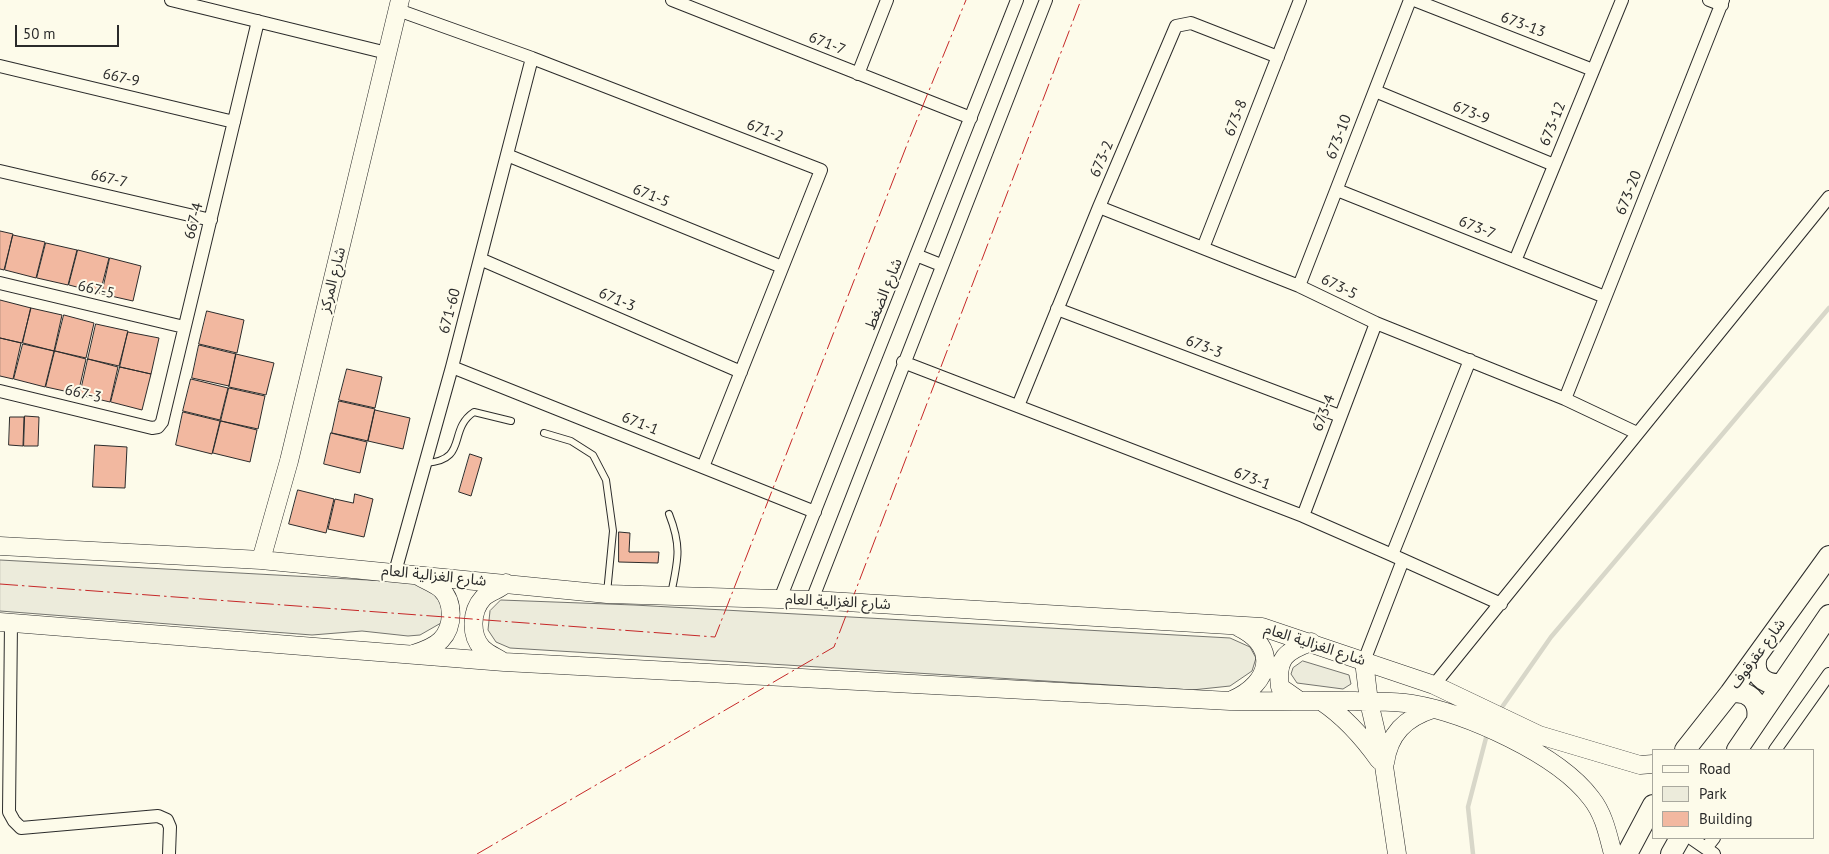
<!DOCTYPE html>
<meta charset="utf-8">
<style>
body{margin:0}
#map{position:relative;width:1829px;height:854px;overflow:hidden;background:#fdfbea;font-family:"PT Sans",sans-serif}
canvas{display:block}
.legend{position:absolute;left:1652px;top:749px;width:162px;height:90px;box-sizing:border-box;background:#fdfbea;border:1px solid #a9a89e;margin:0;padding:6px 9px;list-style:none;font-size:15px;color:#2b2b2b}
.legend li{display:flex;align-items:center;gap:10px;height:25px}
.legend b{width:25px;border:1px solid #a9a89e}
.scale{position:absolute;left:15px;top:25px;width:104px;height:22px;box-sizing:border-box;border:2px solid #2b2b2b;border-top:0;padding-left:6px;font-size:15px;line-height:18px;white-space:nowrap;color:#2b2b2b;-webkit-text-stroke:4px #fdfbea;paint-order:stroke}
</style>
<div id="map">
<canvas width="1829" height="854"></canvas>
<ul class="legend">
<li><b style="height:6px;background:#fdfbea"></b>Road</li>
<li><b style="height:14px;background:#ecebdb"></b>Park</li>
<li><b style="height:14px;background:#f2b8a0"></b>Building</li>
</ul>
<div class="scale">50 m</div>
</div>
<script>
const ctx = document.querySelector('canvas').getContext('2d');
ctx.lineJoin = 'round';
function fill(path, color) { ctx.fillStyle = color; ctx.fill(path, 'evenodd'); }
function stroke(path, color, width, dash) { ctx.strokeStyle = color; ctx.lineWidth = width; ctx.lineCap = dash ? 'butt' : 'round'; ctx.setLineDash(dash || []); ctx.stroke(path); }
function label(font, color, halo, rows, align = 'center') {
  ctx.font = font + ' "PT Sans","Noto Sans Arabic",sans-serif'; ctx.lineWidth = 4; ctx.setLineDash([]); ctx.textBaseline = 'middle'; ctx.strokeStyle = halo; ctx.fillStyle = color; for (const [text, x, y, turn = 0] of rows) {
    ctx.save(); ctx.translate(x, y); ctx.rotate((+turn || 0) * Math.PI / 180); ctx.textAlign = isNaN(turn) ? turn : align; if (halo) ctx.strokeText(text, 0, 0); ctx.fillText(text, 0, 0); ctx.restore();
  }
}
const green = new Path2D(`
 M0 560 423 583 446 603 441 623 420 635 408 636 362 631 312 635 0 611Z
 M501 600 634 605 1230 638 1250 647 1256 658 1252 671 1230 686 1192 690 510 648 496 642 488 630 490 611Z
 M1303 661 1349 675 1351 684 1343 689 1297 683 1291 674 1293 668Z`);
fill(green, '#ecebdb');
stroke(green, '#74746e', 1);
stroke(new Path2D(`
 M1500 710 1551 637 1829 308
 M1473 854 1468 807 1486 738`), '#d8d7c9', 4.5);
const building = new Path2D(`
 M0 231 13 234 4 270 0 269Z
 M13 235 45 242 36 278 5 270Z
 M46 243 77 250 68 285 37 278Z
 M78 250 109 258 100 293 69 285Z
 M110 258 141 266 133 301 102 294Z
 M0 300 31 308 22 343 0 338Z
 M31 308 62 315 54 351 23 343Z
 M207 311 244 320 237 353 199 344Z
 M64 315 94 323 86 358 55 351Z
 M96 324 128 331 119 366 88 359Z
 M128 332 159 338 151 374 120 367Z
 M0 338 21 343 13 379 0 376Z
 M23 344 54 351 45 387 14 379Z
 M199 345 236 354 229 386 192 378Z
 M55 351 86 359 78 394 46 387Z
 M236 354 274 363 266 395 229 387Z
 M88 359 118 367 110 402 80 395Z
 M120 367 151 374 142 410 111 402Z
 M347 369 382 377 375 408 339 400Z
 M191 379 228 388 220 420 183 411Z
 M229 388 265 396 258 429 221 421Z
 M339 401 375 409 368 441 332 433Z
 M375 410 410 418 403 449 368 441Z
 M183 412 220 421 212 454 176 445Z
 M25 416 39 417 38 446H24Z
 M10 417H24L23 446 9 445Z
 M221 421 257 430 250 462 213 453Z
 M331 433 367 442 360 473 324 464Z
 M95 445 127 447 125 488 93 487Z
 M470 454 482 458 471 496 459 492Z
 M298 490 334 499 326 533 289 524Z
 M355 494 373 499 364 537 328 529 335 499 353 503Z
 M619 532 630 533 629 552H659L658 563 619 562Z`);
fill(building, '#f2b8a0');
stroke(building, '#2b2b2b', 1);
const lane = new Path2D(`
 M544 433 571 441 593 455 606 480 613 531 607 593
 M426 463C469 460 447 430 474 412L511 421
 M669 514C682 547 678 560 671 594`);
const street = new Path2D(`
 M171 0 387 53
 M672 0 971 118
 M1414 0 1593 70
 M1709 0 1722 5
 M398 10 532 58 821 170 703 467
 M0 66 234 122
 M858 74 887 0
 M1375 91 1554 165
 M507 155 782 267
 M0 171 211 220
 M1337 190 1605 297
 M1099 207 1299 286 1376 323 1565 399 1637 433
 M1203 248 1300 0
 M916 255 941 265
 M480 259 741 372
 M1515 261 1622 0
 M0 283 184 327
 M1299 286 1410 0
 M1057 309 1340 416
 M903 362 1303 516 1392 555 1470 360
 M452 367 815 512
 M0 391 152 428 158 427 162 422 258 21
 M1565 399 1723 0
 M1018 406 1099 207 1176 26 1191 23 1278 57
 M1303 516 1376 323
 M1392 555 1501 604
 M395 572 452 367 532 58
 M780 599 1017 0
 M812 600 1046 0
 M11 623 9 812 14 821 21 828 158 816 167 820 170 827 169 854
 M1364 661 1403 560
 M1434 685 1829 197
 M1775 750 1829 674
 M1691 838 1714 854
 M1706 848 1714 838`);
const secondary = new Path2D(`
 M0 546 261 560 607 594 812 600 1262 627 1434 685 1539 735 1640 765 1653 764
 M261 560 289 461 400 0
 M0 622 504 662 1230 701C1272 702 1313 700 1355 701 1374 702 1393 701 1412 704 1466 713 1558 754 1591 798 1604 814 1608 835 1613 854
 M413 654C423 651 434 647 441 640 454 626 454 602 441 589 435 584 427 581 420 577
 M502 661C496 657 488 654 482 648 470 635 471 611 483 598 490 591 500 590 506 583
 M1364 661 1369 702 1384 766 1397 854
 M1232 700C1271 683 1279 647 1238 627
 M1300 701 1280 687C1276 658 1286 651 1311 642
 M1321 701C1345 717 1362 736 1379 760
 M1385 763C1389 734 1405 718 1433 709`);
const primary = new Path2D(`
 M1757 656C1752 674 1763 685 1781 684
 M1730 693C1748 689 1760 701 1757 719
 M1685 750 1730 693 1829 556
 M1737 750 1829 615
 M1627 854 1653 805
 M1671 854 1680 838`);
stroke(lane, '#2b2b2b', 8);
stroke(street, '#2b2b2b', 14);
stroke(secondary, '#2b2b2b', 19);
stroke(primary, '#2b2b2b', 22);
stroke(lane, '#fdfbea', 6);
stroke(street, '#fdfbea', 12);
stroke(secondary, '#fdfbea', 18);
stroke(primary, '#fdfbea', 20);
stroke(new Path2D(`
 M0 584 715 637 910 137 966 0
 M477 854 834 647 1081 0`), '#c62828', 1, [18, 4, 2.5, 4]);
label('15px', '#2b2b2b', '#fdfbea', [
 ["673-13",1523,25,21],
 ["671-7",827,44,22],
 ["667-9",121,78,13],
 ["673-9",1471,113,22],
 ["673-8",1236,118,-69],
 ["673-12",1553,124,-68],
 ["671-2",765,131,21],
 ["673-10",1339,137,-69],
 ["673-2",1102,159,-67],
 ["667-7",109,179,13],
 ["673-20",1629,193,-68],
 ["671-5",651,196,22],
 ["667-4",194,221,-76],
 ["673-7",1477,228,22],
 ["شارع المركز",333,280,-76],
 ["673-5",1339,287,26],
 ["667-5",96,290,13],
 ["شارع الضغط",884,294,-68],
 ["671-3",617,300,23],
 ["671-60",450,311,-75],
 ["673-3",1204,347,21],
 ["667-3",83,394,13],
 ["673-4",1324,413,-69],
 ["671-1",640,424,22],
 ["673-1",1252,479,21],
 ["شارع الغزالية العام",434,576,6],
 ["شارع الغزالية العام",838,602,3],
 ["شارع الغزالية العام",1315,645,18],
 ["شارع عقرقوف",1758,654,-54]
]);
</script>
